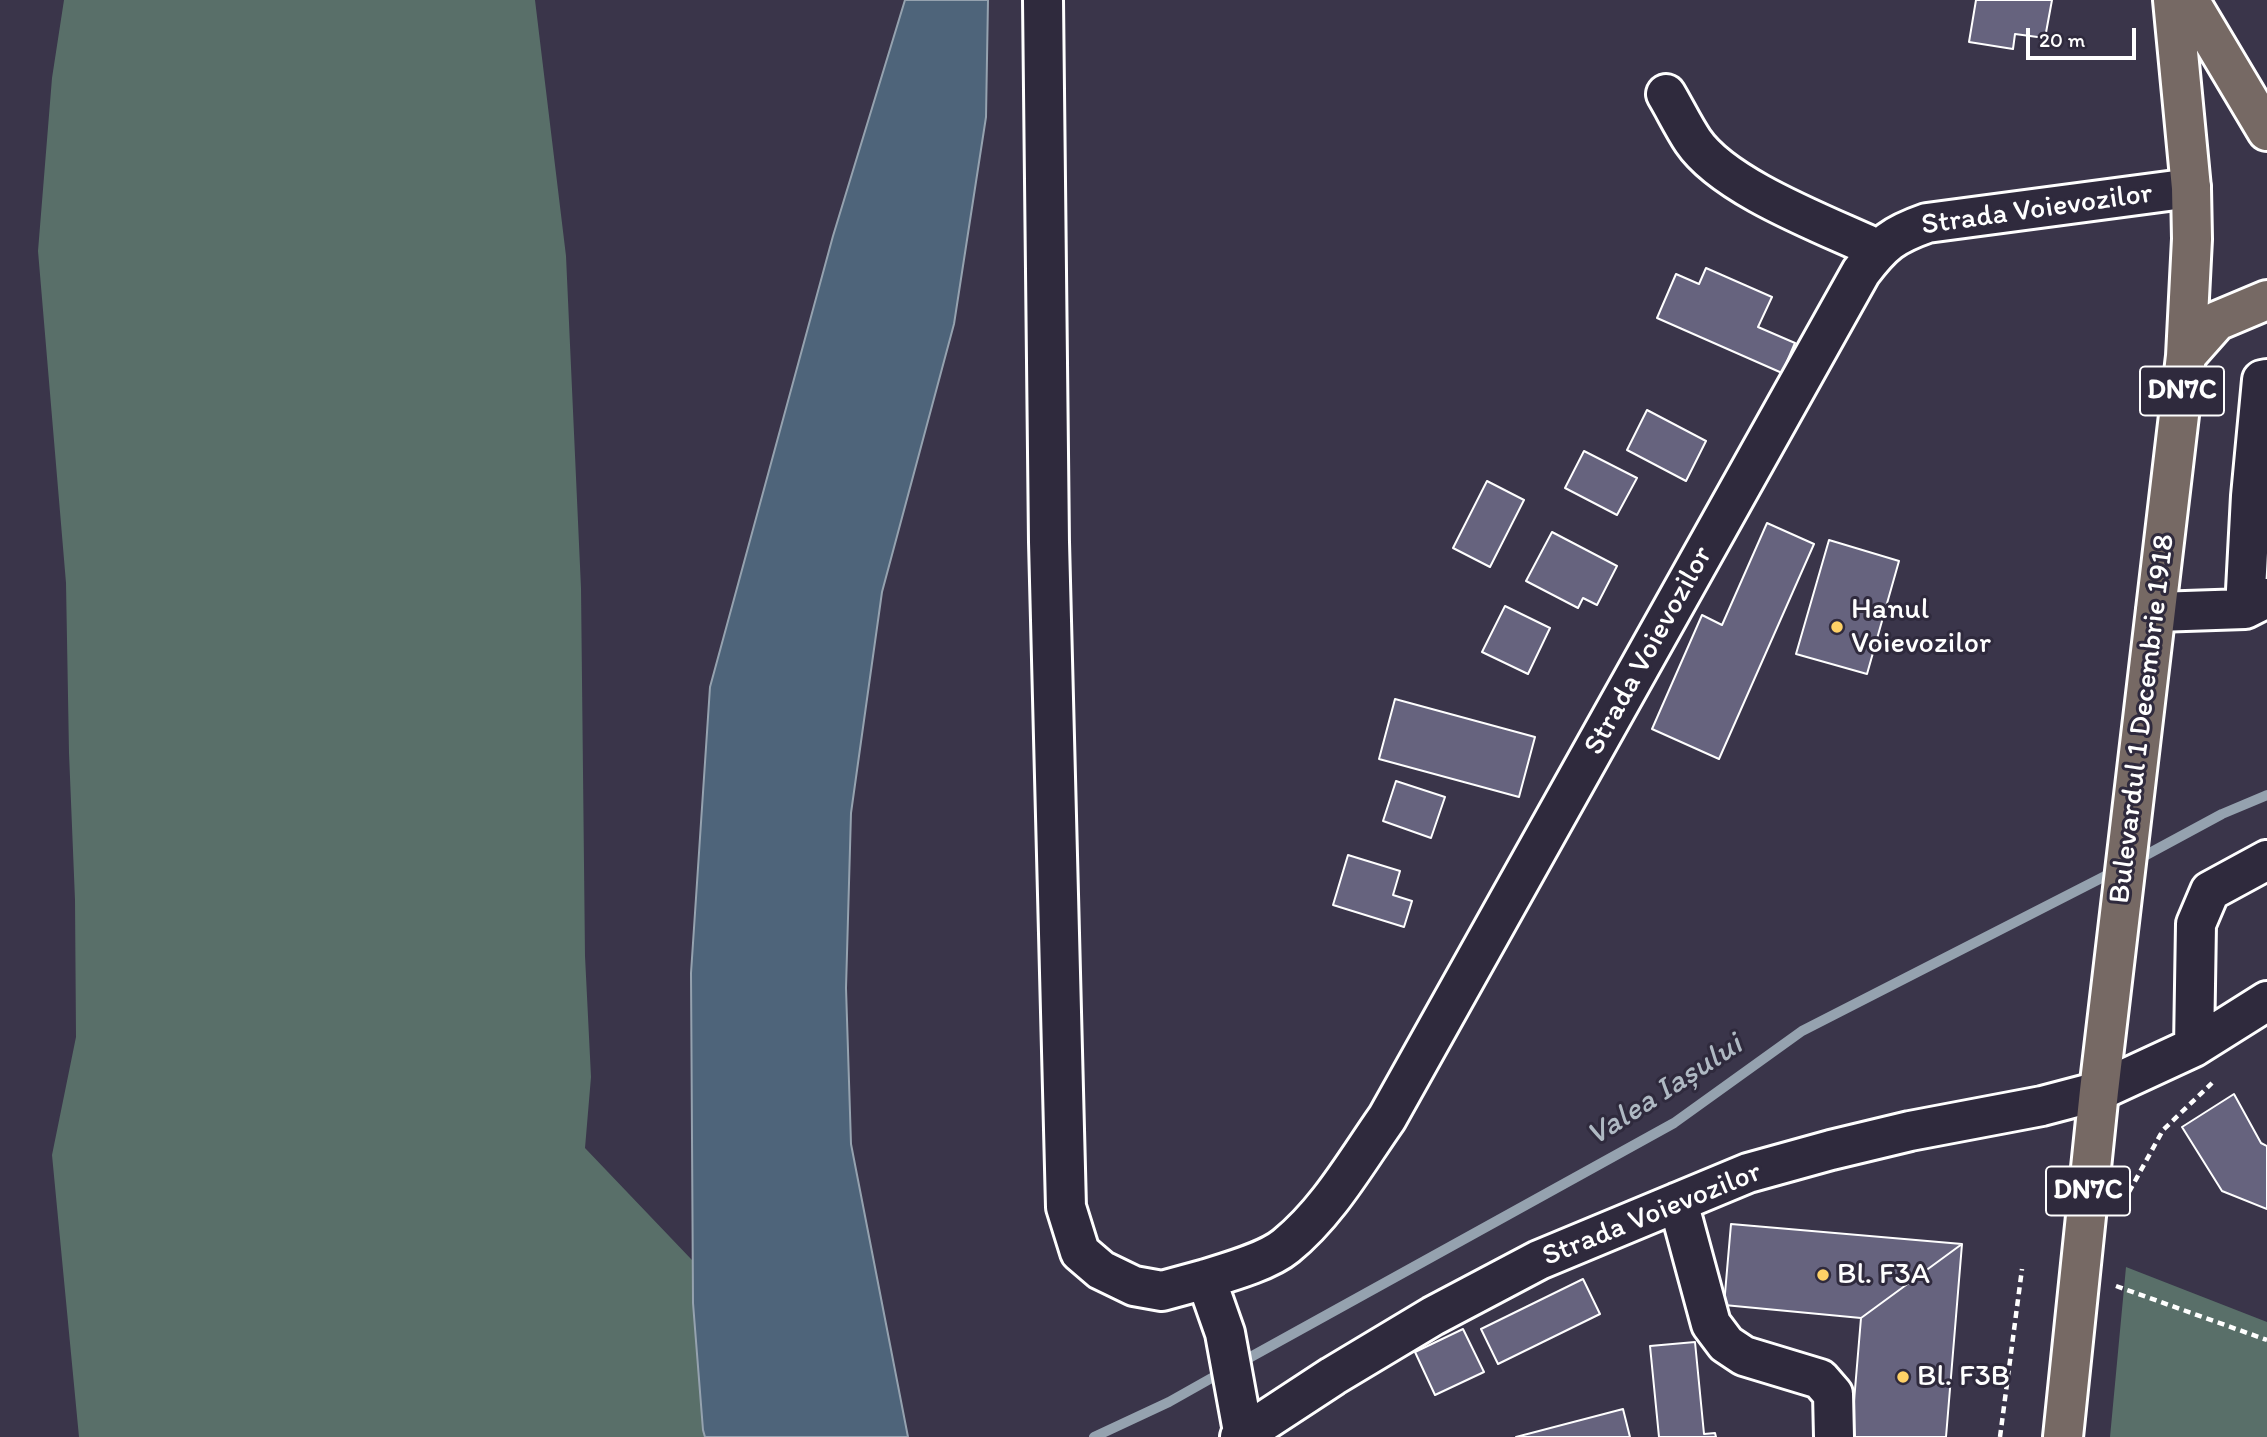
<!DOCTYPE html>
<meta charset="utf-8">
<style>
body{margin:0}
#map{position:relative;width:2267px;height:1437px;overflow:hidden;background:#3a354a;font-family:Itim,sans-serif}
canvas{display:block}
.scale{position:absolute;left:2026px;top:28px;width:110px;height:32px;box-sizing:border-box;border:4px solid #fff;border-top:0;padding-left:9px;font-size:21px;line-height:24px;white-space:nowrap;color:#fff;-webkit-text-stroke:5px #2f2a3d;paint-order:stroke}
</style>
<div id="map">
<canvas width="2267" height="1437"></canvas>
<div class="scale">20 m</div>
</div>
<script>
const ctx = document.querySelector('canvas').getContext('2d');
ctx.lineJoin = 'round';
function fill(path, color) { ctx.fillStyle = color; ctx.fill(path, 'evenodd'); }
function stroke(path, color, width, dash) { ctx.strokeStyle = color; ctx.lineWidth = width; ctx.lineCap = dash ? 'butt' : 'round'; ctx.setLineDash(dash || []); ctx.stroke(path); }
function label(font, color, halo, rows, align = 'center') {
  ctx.font = font + ' Itim,sans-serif'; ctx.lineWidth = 6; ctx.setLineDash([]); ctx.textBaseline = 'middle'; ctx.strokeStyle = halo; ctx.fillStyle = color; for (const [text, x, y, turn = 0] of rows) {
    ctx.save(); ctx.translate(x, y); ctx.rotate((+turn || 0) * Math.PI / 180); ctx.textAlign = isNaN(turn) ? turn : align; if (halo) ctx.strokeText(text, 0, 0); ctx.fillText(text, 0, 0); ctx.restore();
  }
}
fill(new Path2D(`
 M64 0H535L566 256 581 588 585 956 591 1077 585 1148 861 1437H79L52 1155 76 1037 75 900 69 753 66 583 38 251 52 78Z
 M2126 1267 2267 1322V1437H2110Z`), '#596f69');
const water = new Path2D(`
 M905 0H988L986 117 954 324 882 592 851 813 846 988 851 1144 908 1437H705L703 1430 693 1303 691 973 710 687 833 236Z`);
fill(water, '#4e647a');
stroke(water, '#95a2af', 2);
stroke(new Path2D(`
 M2135 861 2222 814 2267 795
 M1238 1364 1674 1123 1802 1031 2117 870
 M1094 1437 1169 1402 1224 1371`), '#95a2af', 10);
const building = new Path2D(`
 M1976 0H2052L2045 38 2015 34 2013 49 1969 42Z
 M1706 268 1772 297 1758 327 1795 343 1782 373 1657 318 1676 274 1699 284Z
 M1647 410 1706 441 1686 481 1627 450Z
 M1584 451 1637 478 1617 515 1565 488Z
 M1487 481 1524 500 1490 567 1453 548Z
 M1767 523 1814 544 1719 759 1652 729 1702 615 1722 625Z
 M1552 532 1617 566 1597 605 1583 598 1578 608 1526 581Z
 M1829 540 1899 561 1867 674 1796 654Z
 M1505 606 1550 628 1528 674 1482 652Z
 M1395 699 1535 737 1519 797 1379 759Z
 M1396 781 1445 797 1431 838 1383 821Z
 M1348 855 1400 871 1393 895 1412 901 1404 927 1333 905Z
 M2234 1094 2261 1143 2267 1146V1209L2222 1191 2182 1127Z
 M1731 1224 1962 1244 1861 1318 1724 1305Z
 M1962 1244 1946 1437H1851L1861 1318Z
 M1583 1279 1600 1314 1498 1364 1481 1329Z
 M1463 1329 1484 1372 1435 1395 1415 1352Z
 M1695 1342 1704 1434 1715 1433 1716 1437H1659L1650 1346Z
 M1623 1409 1630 1437H1516Z`);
fill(building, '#66637e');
stroke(building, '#fff', 2);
const minor = new Path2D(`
 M1043 0 1049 542 1066 1207 1080 1252 1101 1270 1134 1286 1162 1291 1206 1279 1225 1333 1244 1437
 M1666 94C1675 109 1683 126 1693 141 1725 188 1826 225 1879 250
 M2267 379 2262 380 2251 496 2245 609 2267 598
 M2156 612 2245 609
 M2194 1047 2196 924 2210 891 2267 860
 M1678 1202 1711 1324 1726 1344 1744 1356 1820 1379 1833 1394 1834 1437
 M1206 1279C1229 1272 1268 1261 1286 1246 1328 1212 1356 1162 1387 1118L1861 272C1883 243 1893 235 1927 223L2191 188
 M1240 1437 1333 1376 1433 1316 1539 1260 1748 1173 1831 1150 1910 1131 2042 1106 2099 1091 2194 1047 2267 1001`);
const major = new Path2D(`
 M2189 0 2267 131
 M2186 356 2217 321 2267 300
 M2063 1437 2099 1091 2186 356 2192 239 2191 188 2173 0`);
stroke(minor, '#fff', 44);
stroke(major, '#fff', 44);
stroke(new Path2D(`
 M2129 1192 2163 1130 2212 1083
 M2116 1286 2267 1340
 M2000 1437 2022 1269`), '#fff', 4.5, [7, 5]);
stroke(minor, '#2f2a3d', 38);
stroke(major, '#766964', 38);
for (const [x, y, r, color] of [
 [1837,627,7,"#ffd166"],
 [1823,1275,7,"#ffd166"],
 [1903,1377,7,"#ffd166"]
]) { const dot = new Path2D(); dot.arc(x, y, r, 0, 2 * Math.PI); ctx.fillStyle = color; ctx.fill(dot); stroke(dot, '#2f2a3d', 2.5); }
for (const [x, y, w] of [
 [2182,391,84],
 [2088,1191,84]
]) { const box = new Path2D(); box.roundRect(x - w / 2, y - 24.5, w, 49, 5); ctx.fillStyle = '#2f2a3d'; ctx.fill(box); stroke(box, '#fff', 2); }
label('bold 28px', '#fff', null, [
 ["DN7C",2182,391],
 ["DN7C",2088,1191]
]);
label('30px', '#fff', '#2f2a3d', [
 ["Strada Voievozilor",2037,210,-8],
 ["Strada Voievozilor",1649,651,-61],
 ["Bulevardul 1 Decembrie 1918",2143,719,-83],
 ["Strada Voievozilor",1652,1215,-22]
]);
label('30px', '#fff', '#2f2a3d', [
 ["Hanul",1851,610],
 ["Voievozilor",1851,644],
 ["Bl. F3A",1837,1275],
 ["Bl. F3B",1917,1377]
], 'left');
label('italic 32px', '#afb9c3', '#2f2a3d', [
 ["Valea Iașului",1665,1091,-33]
]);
</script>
